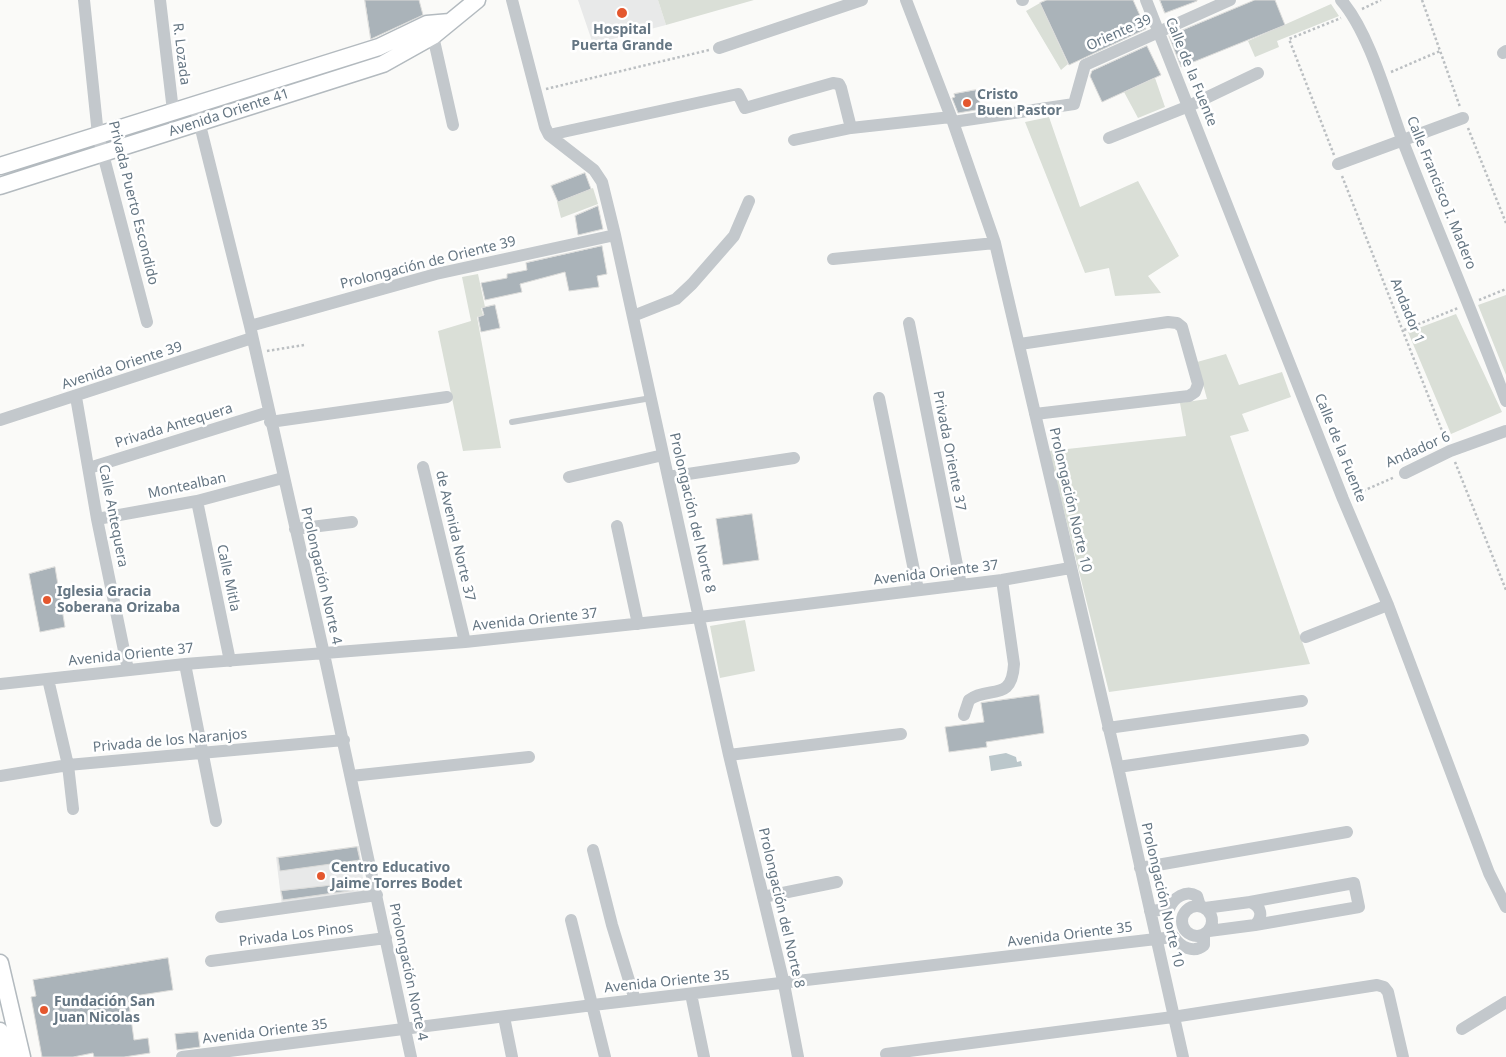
<!DOCTYPE html>
<meta charset="utf-8">
<style>
body{margin:0}
canvas{display:block;background:#fafaf8}
</style>
<canvas width="1506" height="1057"></canvas>
<script>
const ctx = document.querySelector('canvas').getContext('2d');
ctx.lineJoin = 'round';
function fill(path, color) { ctx.fillStyle = color; ctx.fill(path, 'evenodd'); }
function stroke(path, color, width, dash) { ctx.strokeStyle = color; ctx.lineWidth = width; ctx.lineCap = dash ? 'butt' : 'round'; ctx.setLineDash(dash || []); ctx.stroke(path); }
function label(font, color, halo, rows, align = 'center') {
  ctx.font = font + ' "Noto Sans",sans-serif'; ctx.lineWidth = 5; ctx.setLineDash([]); ctx.textBaseline = 'middle'; ctx.strokeStyle = halo; ctx.fillStyle = color; for (const [text, x, y, turn = 0] of rows) {
    ctx.save(); ctx.translate(x, y); ctx.rotate((+turn || 0) * Math.PI / 180); ctx.textAlign = isNaN(turn) ? turn : align; if (halo) ctx.strokeText(text, 0, 0); ctx.fillText(text, 0, 0); ctx.restore();
  }
}
fill(new Path2D(`
 M578 0H658L666 25 593 44Z
 M359 846 365 895 282 906 276 857Z`), '#e8e9e9');
fill(new Path2D(`
 M658 0H754L666 25Z
 M1040 3 1068 64 1061 70 1026 11Z
 M1331 4 1339 16 1277 41 1279 47 1255 57 1248 41Z
 M373 57 374 59 215 109 214 106Z
 M1155 78 1165 107 1138 118 1124 92Z
 M1049 117 1080 207 1138 181 1179 256 1148 276 1161 293 1115 296 1109 268 1085 273 1025 122Z
 M593 188 598 204 561 218 557 202Z
 M478 274 485 307 481 308 483 315 477 317 501 448 463 451 438 331 471 321 462 277Z
 M1506 295V375L1478 305Z
 M1456 314 1502 412 1451 434 1408 332Z
 M1226 354 1239 385 1282 372 1291 397 1242 414 1249 431 1230 436 1310 664 1109 692 1049 451 1186 436 1180 403 1207 399 1197 362Z
 M745 620 755 671 720 678 710 626Z`), '#dadfd7');
fill(new Path2D(`
 M1006 753 1016 757 1017 762 1021 761 1022 766 991 771 989 756Z`), '#bbc7cb');
const building = new Path2D(`
 M365 0H419L423 15 371 39Z
 M1047 0H1133L1146 29 1069 65 1040 3Z
 M1160 0H1197V1L1165 13Z
 M1255 0H1275L1285 25 1181 67 1169 36Z
 M1147 46 1161 75 1102 102 1090 76 1092 71Z
 M976 90 982 109 958 113 952 98 955 97 954 94Z
 M585 173 591 189 558 202 551 186Z
 M598 206 603 229 578 235 575 216Z
 M602 246 607 274 597 276 599 287 569 291 565 272 520 284 522 292 485 300 481 283 507 278V274L527 270 526 263Z
 M495 305 500 328 481 332 478 317 484 315 482 308Z
 M752 514 759 560 723 565 716 519Z
 M55 567 65 627 40 632 29 574Z
 M1039 695 1044 733 986 742 987 747 949 752 945 727 984 722 981 703Z
 M357 847 360 860 280 871 278 858Z
 M362 882 363 889 283 900 281 891Z
 M168 958 173 990 128 997 134 1040 148 1038 150 1053 124 1057H94L93 1053 73 1057H42L31 997 36 996 33 980Z
 M198 1032 200 1047 177 1050 175 1034Z`);
fill(building, '#aab3b9');
stroke(building, '#dcdcda', 1);
const secondary = new Path2D(`
 M0 166 379 47 427 24 450 22
 M0 186 383 64 433 36 477 0
 M0 963 22 1057
 M0 1031 6 1057`);
stroke(secondary, '#b3babf', 19);
stroke(new Path2D(`
 M1422 0 1460 107
 M1362 9 1381 0
 M1391 72 1440 51
 M546 89 709 50
 M1468 128 1506 223
 M1334 155 1289 39 1341 18
 M1342 176 1446 441
 M1479 300 1506 289
 M1404 330 1458 308
 M267 351 304 345
 M1455 462 1506 590
 M1354 495 1395 477`), '#bbbfc2', 2.5, [2.5, 2.5]);
stroke(new Path2D(`
 M512 422 651 398`), '#c3c8cc', 6);
stroke(new Path2D(`
 M84 0 98 135 147 322
 M160 0 173 111
 M512 0 545 127 549 135 594 170 602 182 615 235 729 755 784 984 798 1057
 M906 0 953 122 995 243 1118 767 1183 1057
 M1022 0H1023
 M1146 0 1343 499 1388 605 1489 873 1506 907
 M1341 0C1369 32 1387 98 1402 139 1436 227 1473 313 1506 401
 M429 28 433 36 453 125
 M719 48 862 0
 M1503 53 1506 51
 M195 105 250 326 324 654 411 1057
 M953 122 1074 104 1085 65 1230 0
 M549 135 738 94 745 108 833 83 839 84 841 88 851 128
 M1109 138 1189 106 1258 73
 M794 140 851 128 951 117
 M1338 164 1463 118
 M833 259 995 243
 M633 316 676 299 692 284 734 236 749 201
 M909 323 961 585
 M250 326 436 274 615 235
 M1020 344 1168 322 1177 323 1182 327 1198 384 1195 392 1189 396 1035 414
 M76 397 97 519 128 670
 M879 398 918 590
 M0 420 252 338
 M270 422 447 397
 M423 467 465 642
 M89 468 269 412
 M1405 473 1450 451 1506 431
 M569 477 663 455
 M668 477 794 458
 M197 501 230 661
 M97 519 197 501 283 478
 M617 526 638 624
 M295 529 352 522
 M1306 637 1388 605
 M185 664 216 821
 M48 679 68 765 73 809
 M0 684 185 664 465 642 700 617 1002 580 1070 568
 M964 715 969 700C989 685 1012 703 1014 664L1002 580
 M1108 728 1302 701
 M729 755 901 734
 M1118 767 1303 740
 M0 776 68 765 344 740
 M351 776 529 757
 M593 850 612 925 635 1000
 M1140 868 1347 832
 M763 897 837 882
 M1250 902 1354 883 1359 907 1255 925
 M1182 921a15 15 0 1 1 30 0a15 15 0 1 1-30 0Z
 M1205 908 1250 902C1261 906 1264 916 1255 925L1209 931
 M1150 911 1169 909C1173 898 1186 889 1197 896L1200 906
 M221 917 377 895
 M571 920 605 1057
 M211 961 386 938
 M691 994 704 1057
 M504 1017 512 1057
 M1462 1029 1506 1002
 M886 1054 1173 1017 1377 985 1384 987 1388 992 1403 1057
 M182 1057 593 1005 1156 939 1174 937C1180 947 1194 954 1204 945V935`), '#c3c8cc', 12);
stroke(secondary, '#fff', 16);
for (const [x, y, r, color] of [
 [622,13,6,"#e4572e"],
 [967,103,5,"#e4572e"],
 [47,600,5,"#e4572e"],
 [321,876,5,"#e4572e"],
 [44,1010,5,"#e4572e"]
]) { const dot = new Path2D(); dot.arc(x, y, r, 0, 2 * Math.PI); ctx.fillStyle = color; ctx.fill(dot); stroke(dot, '#fff', 2); }
label('bold 14px', '#657683', '#fff', [
 ["Hospital",622,30,"center"],
 ["Puerta Grande",622,46,"center"],
 ["Cristo",977,95],
 ["Buen Pastor",977,111],
 ["Iglesia Gracia",57,592],
 ["Soberana Orizaba",57,608],
 ["Centro Educativo",331,868],
 ["Jaime Torres Bodet",331,884],
 ["Fundación San",54,1002],
 ["Juan Nicolas",54,1018]
], 'left');
label('14px', '#657683', '#fff', [
 ["Oriente 39",1119,33,-24],
 ["R. Lozada",181,54,83],
 ["Calle de la Fuente",1191,72,68],
 ["Avenida Oriente 41",229,113,-18],
 ["Calle Francisco I. Madero",1441,193,68],
 ["Privada Puerto Escondido",133,203,76],
 ["Prolongación de Oriente 39",428,263,-14],
 ["Andador 1",1407,311,68],
 ["Avenida Oriente 39",122,366,-18],
 ["Privada Antequera",174,426,-17],
 ["Calle de la Fuente",1340,448,68],
 ["Andador 6",1418,450,-24],
 ["Privada Oriente 37",949,451,79],
 ["Montealban",187,486,-12],
 ["Prolongación Norte 10",1070,500,77],
 ["Prolongación del Norte 8",692,513,77],
 ["Calle Antequera",113,516,79],
 ["de Avenida Norte 37",455,536,77],
 ["Avenida Oriente 37",936,573,-7],
 ["Prolongación Norte 4",321,576,77],
 ["Calle Mitla",228,578,78],
 ["Avenida Oriente 37",535,620,-6],
 ["Avenida Oriente 37",131,655,-6],
 ["Privada de los Naranjos",170,741,-5],
 ["Prolongación Norte 10",1162,895,77],
 ["Prolongación del Norte 8",781,908,77],
 ["Privada Los Pinos",296,935,-7],
 ["Avenida Oriente 35",1070,935,-7],
 ["Prolongación Norte 4",408,972,78],
 ["Avenida Oriente 35",667,982,-6],
 ["Avenida Oriente 35",265,1032,-7]
]);
</script>
